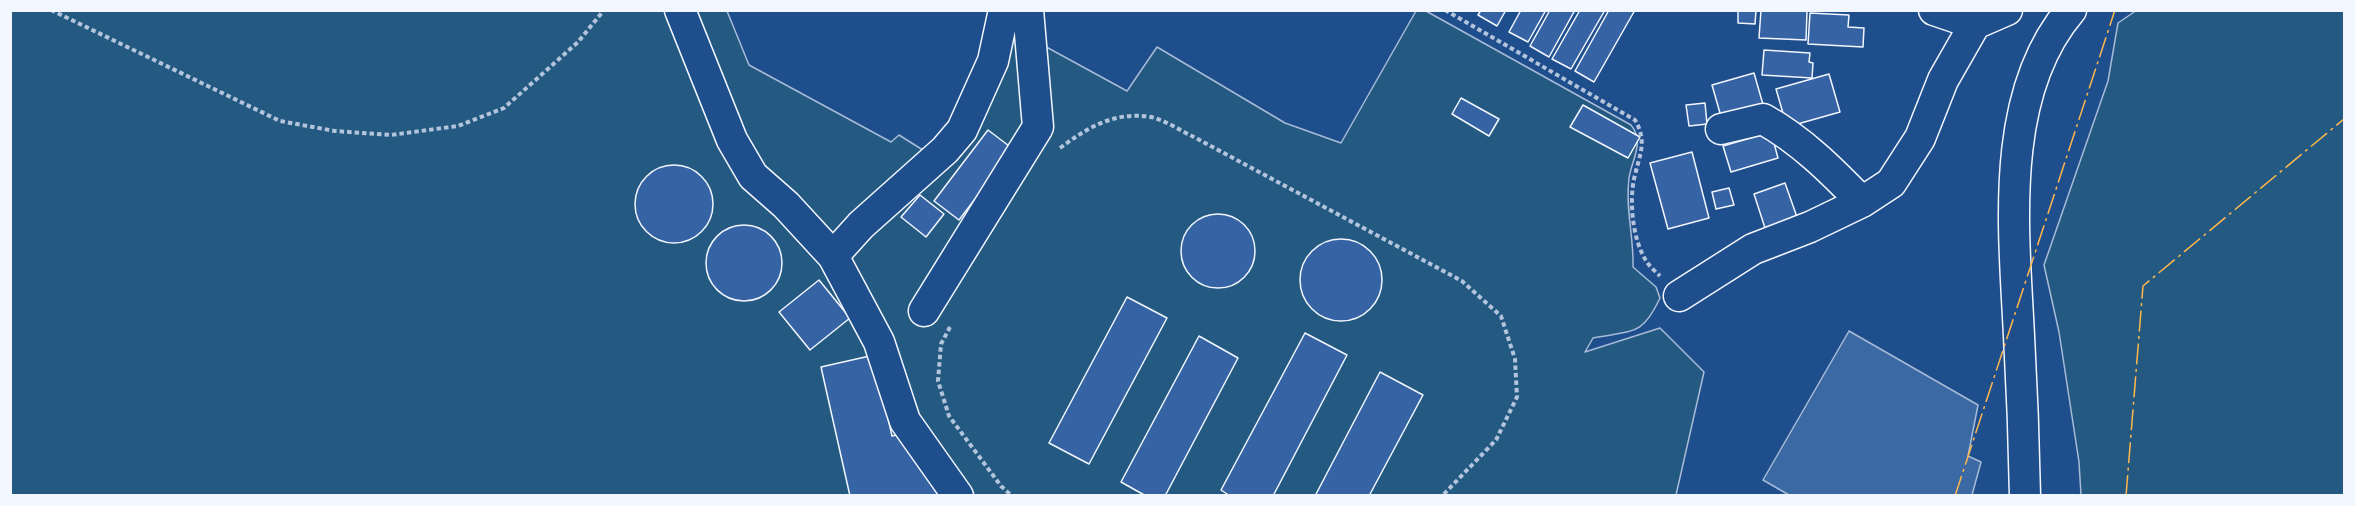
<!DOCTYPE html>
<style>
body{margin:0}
#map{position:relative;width:2355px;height:506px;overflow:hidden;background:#1f4e8c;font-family:"IBM Plex Sans",sans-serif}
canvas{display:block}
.frame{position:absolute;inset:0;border:12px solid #f2f6ff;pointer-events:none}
</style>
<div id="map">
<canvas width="2355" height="506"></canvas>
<div class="frame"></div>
</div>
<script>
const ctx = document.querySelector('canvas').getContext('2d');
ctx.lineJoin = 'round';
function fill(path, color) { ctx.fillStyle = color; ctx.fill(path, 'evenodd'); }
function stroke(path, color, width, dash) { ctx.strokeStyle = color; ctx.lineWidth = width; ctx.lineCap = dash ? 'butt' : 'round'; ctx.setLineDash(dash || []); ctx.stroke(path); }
const green = new Path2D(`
 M2137 10 2344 11V495H2081L2079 462 2059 332 2044 265 2108 81 2118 23Z
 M10 11H727L749 65 891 142 899 135 926 152 845 220 959 142 1006 34 1039 43 1127 91 1157 47 1285 123 1341 143 1416 11H1426L1631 125C1645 142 1632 159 1629 178 1625 208 1634 237 1633 267L1656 287 1660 298C1642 337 1632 330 1593 338L1585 352 1660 328 1704 372 1676 495H11Z`);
fill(green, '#245a82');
stroke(green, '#a8bbd7', 1.5);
const water = new Path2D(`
 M1849 331 1978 405 1968 456 1981 462 1972 495H1789L1763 480Z`);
fill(water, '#3b69a3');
stroke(water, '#a8bbd7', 1.5);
const building = new Path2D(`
 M1481 10H1506L1497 26 1478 15Z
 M1521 10H1546L1528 42 1509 32Z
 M1550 10H1575L1549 57 1530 46Z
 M1580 10H1605L1571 69 1552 59Z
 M1609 10H1635L1594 82 1575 71Z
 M1738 10H1756L1755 24 1738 23Z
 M1761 10 1807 11 1806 40 1759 38Z
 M1810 13 1849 15 1848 27 1864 28 1863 47 1808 44Z
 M1764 50 1810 53 1809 62 1813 63 1812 78 1762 75Z
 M1754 73 1764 108 1722 120 1712 85Z
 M1829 74 1840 112 1787 127 1776 89Z
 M1461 98 1499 119 1489 136 1452 114Z
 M1705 103 1707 124 1689 126 1686 105Z
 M1583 105 1640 137 1628 158 1570 127Z
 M988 130 1013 149 959 220 934 201Z
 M1771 132 1778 158 1731 172 1723 146Z
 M1692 152 1709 218 1668 229 1650 163Z
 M635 204a39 39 0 1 1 78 0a39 39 0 1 1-78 0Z
 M1785 183 1797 217 1765 228 1754 194Z
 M1729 188 1734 205 1716 209 1712 192Z
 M920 195 944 214 926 237 901 217Z
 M1181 251a37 37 0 1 1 74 0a37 37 0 1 1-74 0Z
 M706 263a38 38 0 1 1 76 0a38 38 0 1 1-76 0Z
 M1300 280a41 41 0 1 1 82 0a41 41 0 1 1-82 0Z
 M819 280 850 318 810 350 779 312Z
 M1127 297 1167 318 1089 464 1049 443Z
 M1305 333 1347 355 1273 496H1230L1221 490Z
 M1199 336 1238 358 1165 496H1146L1121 482Z
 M874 355 892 436 909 432 951 496H850L821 367Z
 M1380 372 1423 395 1369 496H1315Z`);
fill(building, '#3563a3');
stroke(building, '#f2f6ff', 1.5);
const minor = new Path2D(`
 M680 10 732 140 753 176 786 205 833 256 879 342 905 421 958 496
 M1934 10 1975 24
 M1721 129 1763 119C1801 140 1832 171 1862 202
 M833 256 861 225 945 150 962 130 993 61 1004 10
 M1679 296 1753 249 1810 227 1862 202 1891 183 1920 138 1943 80 1975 24 2007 10
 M924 311 1038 127 1028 10
 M2025 496C2024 442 2022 389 2019 336 2014 232 1998 95 2071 10`);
stroke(minor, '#f2f6ff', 33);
stroke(new Path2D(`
 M51 10 280 121 335 131 391 135 458 126 504 108 578 42 604 10
 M1445 10 1635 120C1648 142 1639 156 1634 179 1629 203 1633 242 1647 262 1650 267 1656 272 1660 276
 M1060 148C1087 128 1114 111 1151 117 1165 120 1181 131 1194 137L1462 281 1501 316 1515 359 1517 397 1496 440 1442 496
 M950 327 941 344 938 381 949 416 1001 486 1012 496`), '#b3c4dc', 4, [4.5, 3]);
stroke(minor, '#1f4e8c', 30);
stroke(new Path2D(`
 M1955 496 2115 10
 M2126 496 2143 286 2344 119`), '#ffb74d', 1.5, [21, 4.5, 3, 4.5]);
</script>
